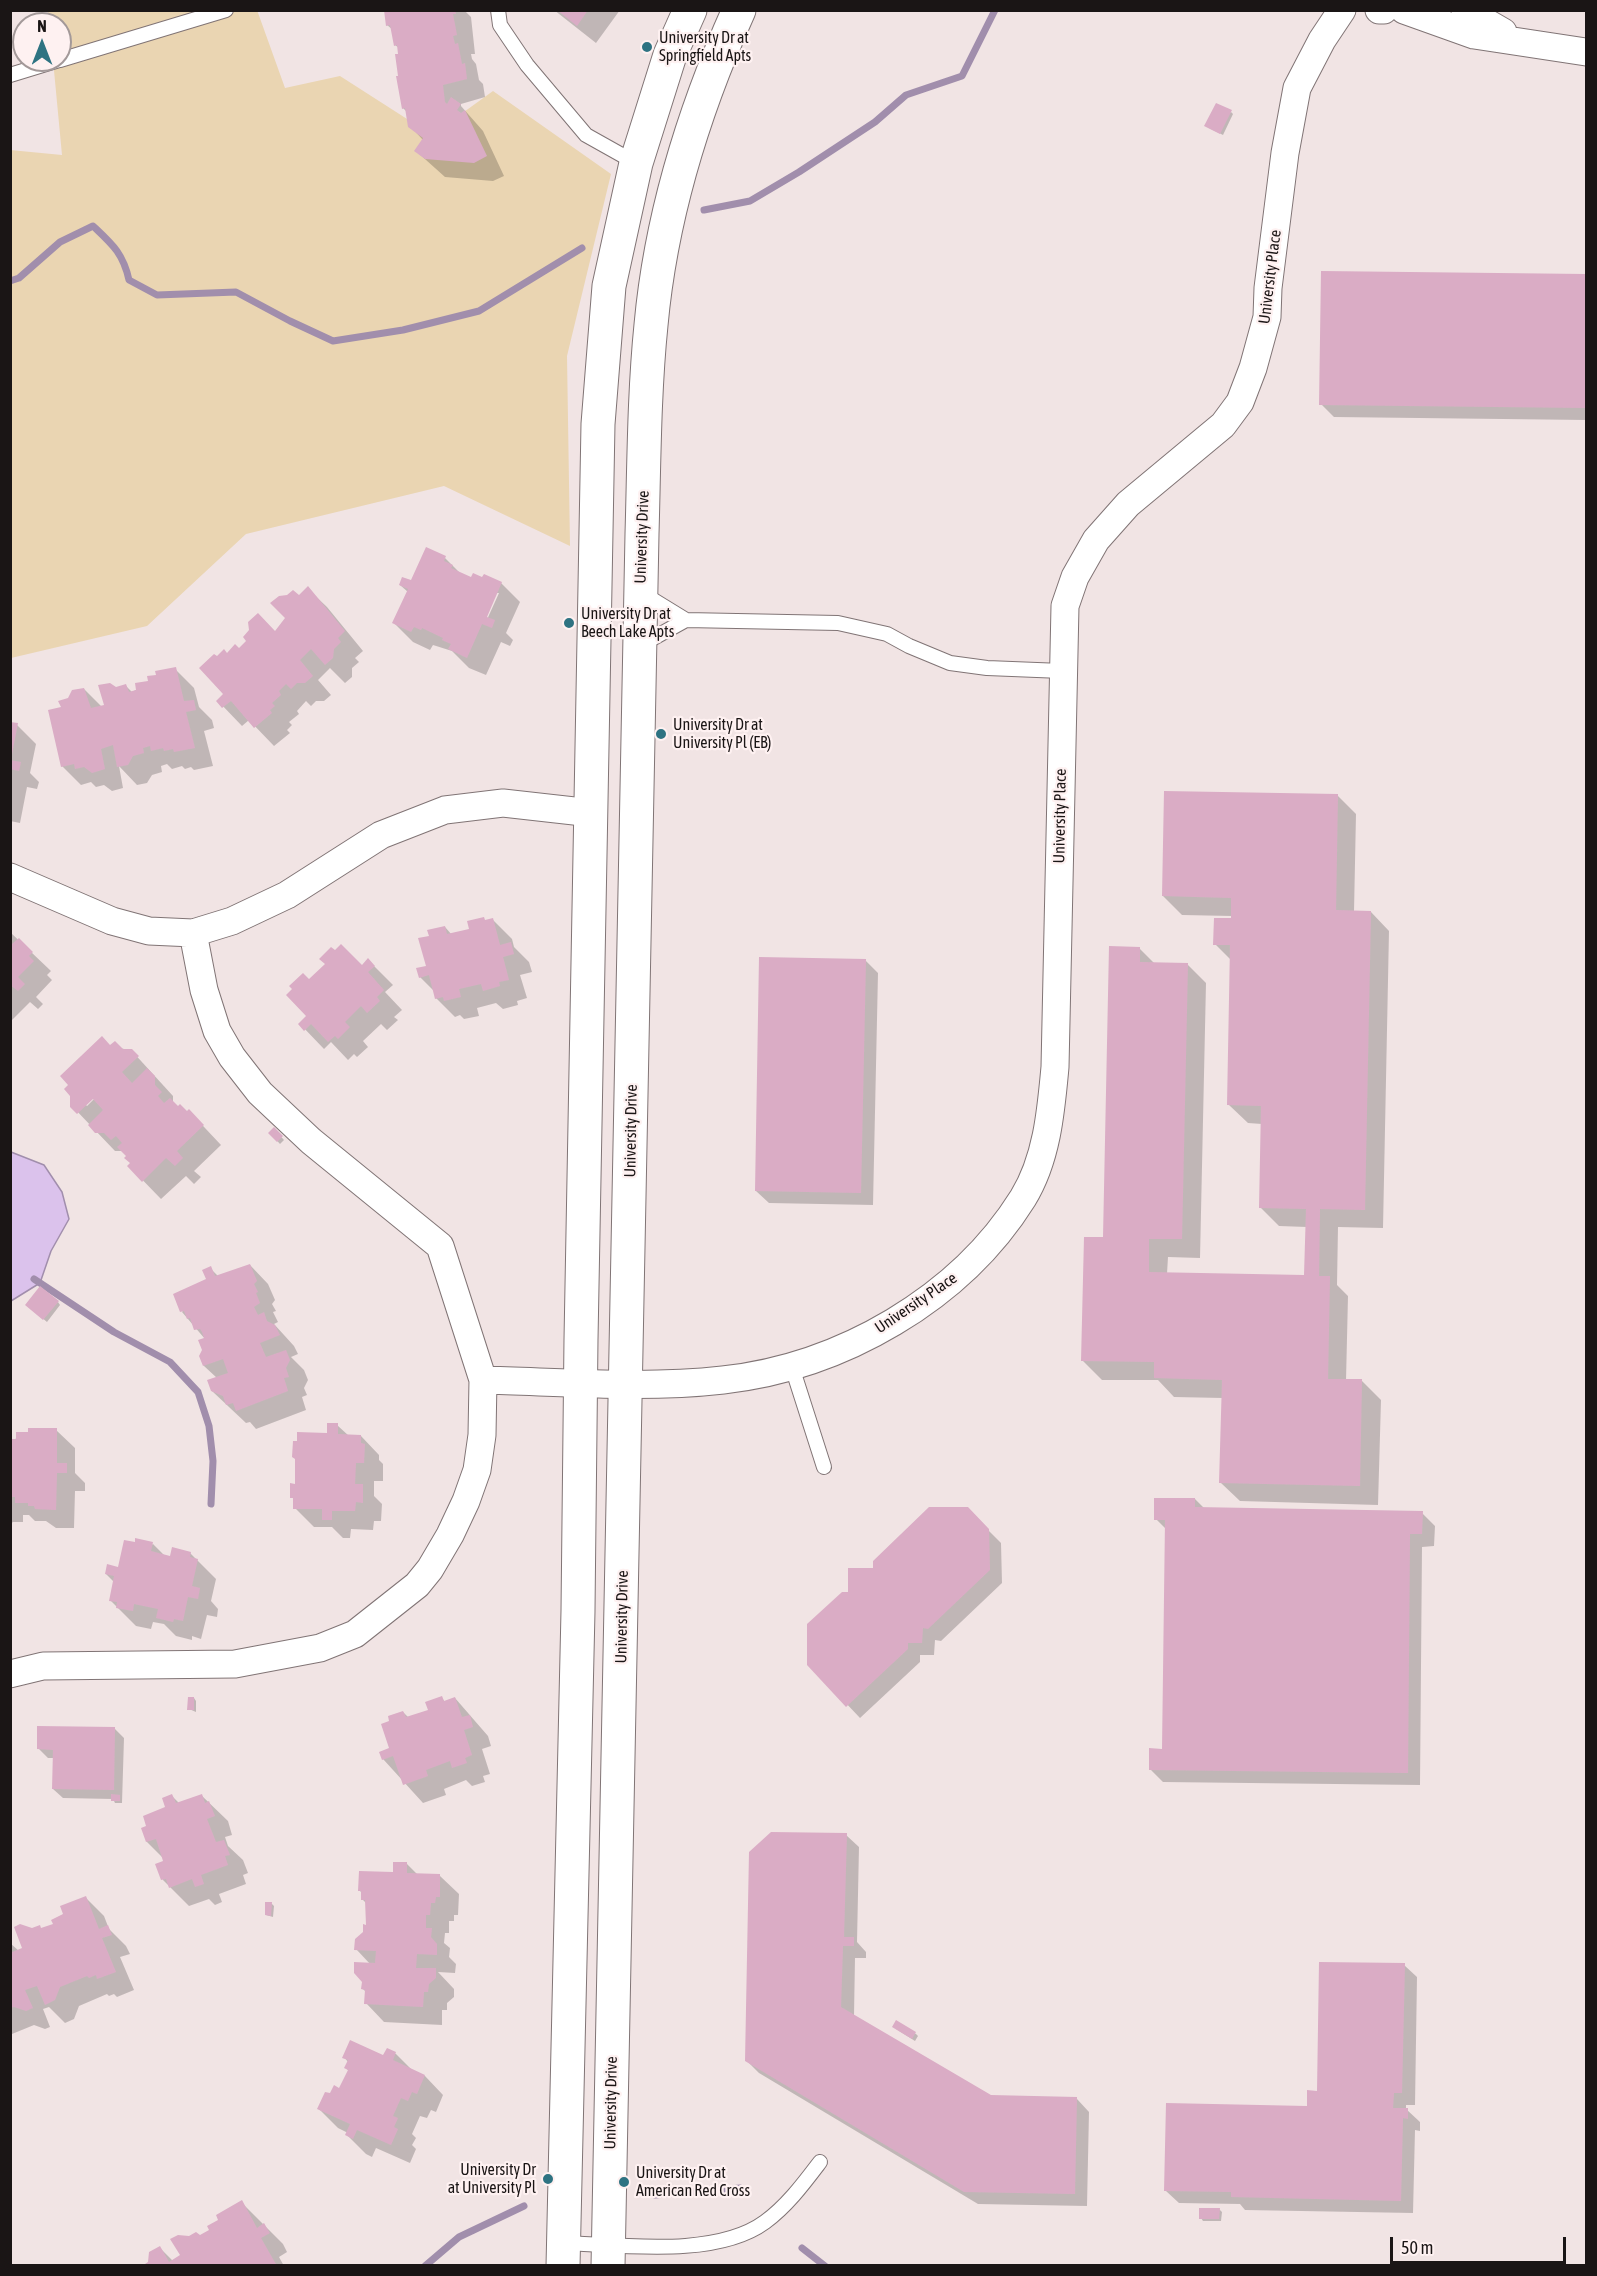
<!DOCTYPE html>
<style>
body{margin:0}
#map{position:relative;width:1597px;height:2276px;overflow:hidden;background:#f1e4e4;font-family:"Asap Condensed",sans-serif}
canvas{display:block}
.frame{position:absolute;inset:0;border:12px solid #1a1515;pointer-events:none}
.north{position:absolute;left:12px;top:12px;width:60px;height:60px;box-sizing:border-box;background:#fef1f1;border:2px solid #a39999;border-radius:50%;rotate:0deg;font-size:16px;font-weight:700;line-height:24px;text-align:center;color:#1a1515}
.north::after{content:'';display:block;margin:auto;width:21px;height:27px;background:#2e7382;clip-path:polygon(50% 0,100% 100%,50% 72%,0 100%)}
.scale{position:absolute;left:1390px;top:2237px;width:176px;height:27px;box-sizing:border-box;border:3px solid #1a1515;border-top:0;padding-left:8px;font-size:18px;line-height:21px;white-space:nowrap;color:#1a1515;-webkit-text-stroke:4px #fef1f1;paint-order:stroke}
</style>
<div id="map">
<canvas width="1597" height="2276"></canvas>
<div class="frame"></div>
<div class="north">N</div>
<div class="scale">50 m</div>
</div>
<script>
const ctx = document.querySelector('canvas').getContext('2d');
ctx.lineJoin = 'round';
function fill(path, color) { ctx.fillStyle = color; ctx.fill(path, 'evenodd'); }
function stroke(path, color, width, dash) { ctx.strokeStyle = color; ctx.lineWidth = width; ctx.lineCap = dash ? 'butt' : 'round'; ctx.setLineDash(dash || []); ctx.stroke(path); }
function label(font, color, halo, rows, align = 'center') {
  ctx.font = font + ' "Asap Condensed",sans-serif'; ctx.lineWidth = 4.5; ctx.setLineDash([]); ctx.textBaseline = 'middle'; ctx.strokeStyle = halo; ctx.fillStyle = color; for (const [text, x, y, turn = 0] of rows) {
    ctx.save(); ctx.translate(x, y); ctx.rotate((+turn || 0) * Math.PI / 180); ctx.textAlign = isNaN(turn) ? turn : align; if (halo) ctx.strokeText(text, 0, 0); ctx.fillText(text, 0, 0); ctx.restore();
  }
}
fill(new Path2D(`
 M257 10 285 88 340 76 432 135 493 91 611 174 567 356 570 546 444 486 246 534 147 626 11 658 10 150 62 155 53 60H60V24H49L48 11Z`), '#ead5b2');
const water = new Path2D(`
 M11 1152 44 1165 62 1192 69 1219 51 1251 40 1283 11 1301Z`);
fill(water, '#dbc2ec');
stroke(water, '#a18eac', 1.5);
fill(new Path2D(`
 M389 10H464L471 17 475 54H471L472 59 476 64 479 80 483 84 485 97 461 104V106L483 131 504 176 493 181 445 177 416 151 423 140 410 126 408 113 403 108 399 48 395 45 393 30 387 25Z
 M554 10H620L596 43Z
 M1231 112 1233 114 1223 135 1209 128Z
 M1323 272 1586 276V420L1334 417 1321 404Z
 M445 558 462 575 472 579 501 583 520 602 506 633 513 640 510 646 501 642 486 675 469 668 452 651 433 645 430 650 413 642 394 623 408 592 400 585 412 582ZM496 593H499L485 624 482 623Z
 M308 589 327 607 363 651 355 658 359 662 352 668V677L345 683 330 668 318 680 331 695 324 701H316L311 706 306 701 297 711 299 714 289 722 292 725 287 730 290 733 274 746 249 720 242 726 218 701 225 694 217 658 240 650 275 633 287 618 299 597Z
 M175 669 194 688 199 707 212 720 214 728 204 731 213 766 194 770 191 767 185 769 182 766 172 769 167 764 161 766 162 772 152 775 147 783 137 785 119 766 123 788 112 791 104 785 96 787 91 782 81 785 62 766 63 708 70 699 84 689 102 707 106 706 116 689 126 686 132 692Z
 M10 723 17 725 36 744 30 773 39 782 37 789 27 787 20 823 10 821Z
 M1337 795 1356 814 1354 912H1371L1389 931 1383 1228 1338 1227 1337 1285 1348 1296 1346 1381H1362L1381 1400 1378 1505 1240 1501 1221 1483 1223 1398 1174 1397 1158 1380H1102L1083 1361 1105 1239 1139 948 1155 964H1187L1206 983 1200 1258 1168 1257 1167 1274 1306 1277 1307 1227 1279 1226 1260 1207 1262 1124 1248 1123 1229 1105 1232 961 1215 944 1232 920V916L1182 915 1163 896Z
 M493 920 512 939 514 947 529 962 532 972 520 975 527 998 517 1001 518 1005 503 1009 496 1003 477 1008 479 1016 464 1019 460 1015 455 1017 436 998 435 992 420 977 428 967 431 937 445 927 452 935 471 930Z
 M10 932 51 971 47 975 52 980 36 997 43 1004 38 1009 30 1002 10 1022Z
 M368 960 393 985 385 992 402 1010 394 1017 398 1020 387 1030 381 1024 363 1041 368 1047 357 1057 354 1054 348 1060 331 1042 324 1049 300 1024 308 1016 309 981 362 967Z
 M865 960 878 973 873 1205 769 1203 756 1191Z
 M111 1047 131 1050 173 1096V1104L187 1113 189 1111 221 1145 194 1171 201 1177 194 1184 186 1176 161 1199 129 1166 132 1164 128 1156 123 1151H115L72 1106ZM99 1094 87 1106 85 1104Z
 M274 1129 284 1140 280 1144 270 1133Z
 M250 1265 268 1284 275 1300 272 1304 276 1311 273 1312 278 1322 274 1324 294 1346 298 1354 291 1357 304 1370 308 1380 304 1388 307 1395 302 1397 306 1410 256 1429 250 1422 246 1423 212 1391 217 1378 204 1366 205 1339 182 1312 208 1280 210 1268 219 1277Z
 M58 1302 60 1305 47 1322 29 1307Z
 M337 1425 349 1436H361L379 1455V1460L383 1464V1481H374V1496L382 1504 381 1521H374L373 1530 351 1529 350 1538H343L332 1527H314L295 1508V1501L292 1497 296 1485 328 1434Z
 M56 1430 75 1448V1473L85 1483V1491H75L74 1528H56L46 1521H35L29 1515H23V1522H13L10 1524V1440Z
 M1195 1499 1204 1508 1422 1513 1435 1526 1434 1546 1422 1547 1420 1785 1163 1782 1151 1770 1163 1750 1167 1530 1156 1519Z
 M967 1509 1001 1543 1002 1583 941 1641 935 1640 934 1655H920V1662L860 1718 809 1664 849 1593 874 1570Z
 M153 1544 165 1556 171 1557 190 1553 216 1579 211 1601 218 1609 217 1617 207 1615 201 1639 192 1636V1640L176 1636 164 1624 153 1622 151 1629 136 1626 110 1600 114 1582 106 1574 119 1568Z
 M194 1698 196 1701V1712L189 1709Z
 M442 1698 445 1702 455 1698 488 1736 491 1746 482 1749 490 1774 483 1776 485 1782 472 1786 466 1780 444 1789 446 1795 423 1803 383 1759 391 1749 403 1712 409 1718 430 1711Z
 M115 1729 124 1738 122 1803H115L113 1799 63 1798 53 1789 54 1758H48L39 1749Z
 M201 1795 228 1821 232 1835 225 1837 228 1846 243 1860 248 1873 243 1875 246 1884 219 1894 222 1902 215 1905 209 1899 189 1906 163 1880 164 1859 147 1842 143 1829 148 1827 167 1808 172 1796 179 1803Z
 M846 1835 859 1847 857 1942 866 1952V1958H855L854 2016 990 2097 1077 2099 1089 2112 1087 2206 978 2204 759 2073 746 2060Z
 M407 1864 418 1875 440 1876 459 1894 458 1915H454V1921H449V1933H445L444 1943 450 1948 449 1957 456 1964 455 1973 438 1972 454 1989V1997L447 2003V2010H442V2025L384 2022 366 2003V1992L363 1989 371 1965 356 1949 368 1926 366 1903 362 1899 363 1894 360 1891 394 1874Z
 M85 1897 104 1916 109 1929 126 1946 130 1954 120 1957 134 1990 117 1997 114 1994 109 1996 107 1994 79 2006 74 2019 65 2023 49 2007 43 2009 50 2027 45 2029 34 2025 12 2034 10 1943 19 1951 24 1949 32 1930H42L55 1925Z
 M271 1903 274 1906 273 1917 266 1915Z
 M1404 1965 1417 1977 1415 2105H1406V2109L1420 2122V2131L1415 2130 1413 2213 1245 2210 1240 2204 1179 2203 1166 2191 1308 2107Z
 M897 2022 916 2034 918 2036 915 2041 896 2029Z
 M387 2050 396 2054 413 2071 425 2076 443 2095 436 2112 431 2110 427 2118 420 2116 412 2134 416 2138 412 2145 416 2149 410 2163 376 2148 372 2157 366 2154 347 2135 348 2133 338 2128 319 2109 330 2095 340 2090 349 2071 346 2068 348 2062 344 2057H384Z
 M241 2202 283 2244 287 2252 279 2257 284 2266H145L160 2248 173 2261 182 2256 200 2236 211 2230Z
 M1219 2209 1222 2212 1221 2221H1203L1201 2218Z`), '#0003');
stroke(new Path2D(`
 M704 210 750 201 799 172 875 122 906 95 962 76 995 10
 M10 281 19 278 60 242 93 226C112 244 123 253 129 280L157 295 236 292 290 321 333 341 403 330 479 311 582 248
 M34 1279 114 1332 170 1362 198 1392 209 1426 213 1461 211 1504
 M655 2195 740 2188
 M802 2248 825 2266
 M425 2266 459 2237 524 2206`), '#a18eac', 7);
fill(new Path2D(`
 M384 10H455L456 14H453L457 35 453 36 455 44 458 43 462 64 465 63 467 79 443 85 445 102 447 104 451 97 461 104 457 110 461 113 465 110 487 156 474 163 425 159 414 151 423 138 408 127 405 108 402 109 396 76H398L395 54H398L397 45 394 46 390 25 386 26Z
 M557 10H588L577 26Z
 M1216 103 1232 110 1220 134 1204 126Z
 M1321 271 1586 274V408L1319 405Z
 M426 547 446 556 444 561 453 565 451 568 471 577 473 573 482 577 484 574 502 582 487 617 495 620 492 628 482 624 467 658 448 649 451 644 442 640 443 638 422 628 421 630 414 627 411 632 392 623 408 589 399 585 402 577 411 580Z
 M308 586 345 631 338 638 341 642 334 649 333 658 325 665 311 649 300 660 313 676 305 683H297L291 689 286 684 279 691 281 695 272 703 275 706 270 710 272 713 254 728 231 701 222 708 216 701 223 694 199 668 214 654 217 656 224 649 227 653 235 644 239 648 246 641 243 637 249 630 248 622 258 613 275 631 285 618 270 603 279 596 287 595 293 590 299 595Z
 M176 667 184 701 194 700 196 710 186 712 195 748 174 752 173 749 164 751 163 748 151 751 150 746 143 748 144 753 133 756 128 765 117 767 113 745 101 749 105 769 92 773 84 767 75 769 74 764 61 767 48 710 61 707 58 701 68 698 72 690 84 688 91 708 104 705 98 685 110 683 116 687 126 684 129 692 136 690 135 683 148 681 147 676 156 675 155 671Z
 M10 722 18 723 12 754H10Z
 M10 760 21 762 19 771 10 769Z
 M1164 791 1338 794 1336 910 1371 911 1365 1210 1320 1209 1319 1276H1330L1328 1379H1362L1360 1486 1219 1483 1222 1380 1154 1378V1362L1081 1361 1084 1237H1103L1109 946 1140 947V962L1188 963 1182 1239H1149V1272L1304 1275 1306 1209 1259 1208 1261 1106 1227 1105 1230 945H1213L1214 918H1231V898L1162 896Z
 M484 917 485 920 493 918 500 945 511 942 514 954 503 957 509 980 499 982 500 986 483 991 481 984 459 989 461 997 444 1001 443 997 435 999 429 975 419 978 416 968 426 966 418 938 429 936 427 930 445 926 447 934 469 929 467 921Z
 M19 938 33 952 29 956 34 961 18 977 25 984 18 991 10 985V942L12 944Z
 M341 944 362 965 368 958 375 966 368 972 384 990 377 997 380 1001 367 1013 361 1006 345 1022 350 1027 338 1039 335 1036 328 1042 311 1024 304 1031 298 1024 306 1016 286 995 292 989 289 986 303 973 309 979 325 964 319 959 331 947 335 950Z
 M759 957 866 959 861 1193 755 1191Z
 M102 1036 110 1045 115 1041 123 1049H132L139 1056 122 1072 132 1083 147 1068 155 1076V1085L162 1092 158 1096 164 1103 170 1098 178 1106 180 1104 187 1111 189 1109 204 1125 177 1151 183 1158 175 1166 166 1158 142 1182 127 1166 130 1163 124 1158 126 1156 117 1147 122 1143 116 1136 111 1140 104 1133H95L88 1125 103 1110 93 1099 77 1114 70 1107V1096L64 1089 68 1085 60 1076Z
 M274 1127 283 1136 277 1142 268 1133Z
 M250 1264 257 1281 254 1284 258 1292 256 1293 260 1303 254 1307 258 1315 264 1312 267 1321 275 1325 280 1335 260 1343 266 1357 286 1350 290 1360 286 1368 289 1377 284 1378 288 1391 236 1411 233 1403 226 1405 223 1396 211 1391 207 1380 228 1373 223 1359 203 1366 199 1356 202 1350 198 1340 204 1338 202 1332 200 1329 194 1330 190 1318 187 1319 184 1311 180 1312 173 1294 206 1279 202 1270 211 1266 215 1276Z
 M40 1286 59 1301 43 1320 25 1305Z
 M327 1423H338V1434L361 1435V1443L365 1444 364 1463H356L355 1484H363V1503L356 1502 355 1511H332V1520H322V1509H293V1498H290V1483L295 1484V1459L292 1457 293 1441H297V1432L327 1433Z
 M28 1428H57V1463H67V1473H57L56 1510 35 1509 34 1506H28V1503H15V1497H10V1439H16V1432H28Z
 M1154 1498H1195V1507L1423 1511 1422 1534H1410L1408 1773 1149 1770V1748L1162 1749 1165 1520H1154Z
 M929 1507H968L989 1529 990 1570 928 1629 923 1628 922 1643H908V1649L846 1707 807 1665V1624L842 1592H848V1568H873V1561Z
 M135 1538 153 1542 151 1551 170 1556 172 1547 191 1552 190 1557 198 1559 192 1586 200 1588 198 1599 188 1597 183 1621 174 1619 173 1622 156 1618 158 1609 134 1604 133 1611 116 1608 117 1602 109 1601 114 1576 105 1574 107 1564 118 1567 124 1540 135 1542Z
 M442 1696 444 1701 455 1697 462 1717 470 1715 473 1727 464 1730 472 1755 465 1758 467 1763 452 1768 450 1761 426 1770 428 1776 403 1785 393 1756 382 1760 379 1752 389 1748 381 1724 389 1721 388 1716 403 1711 406 1717 428 1710 425 1702Z
 M188 1697H194V1710H187Z
 M37 1726 115 1727 114 1790 52 1789 53 1750 37 1749Z
 M111 1794 120 1795V1801H111Z
 M172 1794 176 1803 202 1794 205 1803 209 1801 215 1816 207 1819 216 1842 224 1840 230 1855 225 1856 228 1865 201 1875 204 1884 195 1887 192 1879 169 1888 166 1879 161 1880 155 1864 163 1861 156 1839 146 1842 141 1828 146 1826 143 1816 165 1807 162 1798Z
 M771 1832 847 1833 844 1937H854V1946H843L841 2007 991 2095 1077 2097 1075 2194 964 2192 745 2061 749 1852Z
 M393 1862H407V1873L440 1874V1897H436L435 1903H431L430 1915H426V1928H432L431 1937 437 1944V1955L417 1954 416 1968H436V1978L429 1984 428 1992H424L423 2007 364 2004 365 1990 361 1989 362 1982 354 1973V1962L375 1963 376 1951 354 1950 355 1939 363 1932V1924L366 1925 365 1900H361V1891H358L359 1871 393 1872Z
 M86 1896 99 1929 108 1925 112 1935 102 1938 116 1972 97 1979 96 1975 89 1978 87 1976 60 1987 55 2000 45 2005 37 1986 25 1990 33 2008 26 2011 14 2007 10 2008V1953L22 1948 14 1927 20 1924 32 1928 40 1925 41 1928 53 1924 51 1920 63 1914 60 1906Z
 M265 1902H272L271 1916 265 1915Z
 M1319 1962 1405 1963 1402 2093H1394L1393 2108H1408V2119L1403 2118 1401 2201 1231 2197V2192L1164 2191 1166 2103 1307 2106V2090L1317 2091Z
 M896 2020 916 2032 912 2039 892 2027Z
 M350 2040 383 2055 387 2048 396 2052 393 2060 425 2075 417 2094 412 2092 408 2101 401 2098 393 2116 398 2118 394 2127 398 2129 391 2145 357 2130 353 2139 345 2135 350 2124 317 2109 325 2092 330 2093 334 2085 339 2088 348 2070 344 2068 348 2060 342 2058Z
 M242 2200 257 2228 264 2223 268 2230 270 2233 261 2238 277 2266H142L148 2262 149 2252 160 2246 169 2262 180 2255 170 2239 178 2235 189 2236 196 2232 200 2235 209 2230 207 2226 218 2220 216 2215Z
 M1199 2208H1220L1219 2219H1199Z`), '#daacc5');
const service = new Path2D(`
 M498 10 500 25 527 65 586 135 636 163
 M60 60 226 10
 M10 75 59 60
 M642 593 686 620 838 623 887 634 909 646 950 663 987 668 1062 671
 M641 645 686 620
 M792 1367 824 1467
 M563 2243C622 2245 716 2258 765 2222 787 2206 804 2183 820 2162`);
const minor = new Path2D(`
 M1379 10H1384
 M1404 10 1474 35 1586 52
 M1465 10 1503 32
 M10 877 112 921 149 931 193 933 232 921 287 895 381 835 445 810 503 803 592 813
 M483 1380C562 1382 644 1389 723 1380 841 1367 960 1299 1023 1198 1047 1159 1051 1111 1055 1067L1065 606 1075 577 1096 540 1128 504 1223 425 1240 402 1253 368 1267 317 1268 288 1285 153 1297 88 1322 40 1342 10
 M10 1674 43 1666 235 1664 320 1648 355 1634 417 1585 430 1569 450 1535 466 1501 477 1470 482 1435 483 1380 440 1246 311 1141 260 1093 232 1057 217 1031 204 990 193 933`);
const secondary = new Path2D(`
 M563 2266 578 1611 581 1339 598 424 609 286 636 163 670 55 690 10
 M608 2266 642 534C644 465 644 394 651 325 661 215 694 110 739 10`);
stroke(service, '#807475', 16);
stroke(minor, '#807475', 29);
stroke(secondary, '#807475', 35);
stroke(service, '#fff', 14);
stroke(minor, '#fff', 27);
stroke(secondary, '#fff', 33);
for (const [x, y, r, color] of [
 [647,47,6,"#2e7382"],
 [569,623,6,"#2e7382"],
 [661,734,6,"#2e7382"],
 [548,2179,6,"#2e7382"],
 [624,2182,6,"#2e7382"]
]) { const dot = new Path2D(); dot.arc(x, y, r, 0, 2 * Math.PI); ctx.fillStyle = color; ctx.fill(dot); stroke(dot, '#fef1f1', 2); }
label('16px', '#1a1515', '#fef1f1', [
 ["University Dr at",659,38],
 ["Springfield Apts",659,56],
 ["University Dr at",581,614],
 ["Beech Lake Apts",581,632],
 ["University Dr at",673,725],
 ["University Pl (EB)",673,743],
 ["University Dr",536,2170,"right"],
 ["at University Pl",536,2188,"right"],
 ["University Dr at",636,2173],
 ["American Red Cross",636,2191]
], 'left');
label('16px', '#1a1515', '#fef1f1', [
 ["University Place",1270,277,-83],
 ["University Drive",642,537,-88],
 ["University Place",1060,816,-89],
 ["University Drive",631,1131,-89],
 ["University Place",916,1303,-34],
 ["University Drive",622,1617,-89],
 ["University Drive",611,2103,-89]
]);
</script>
